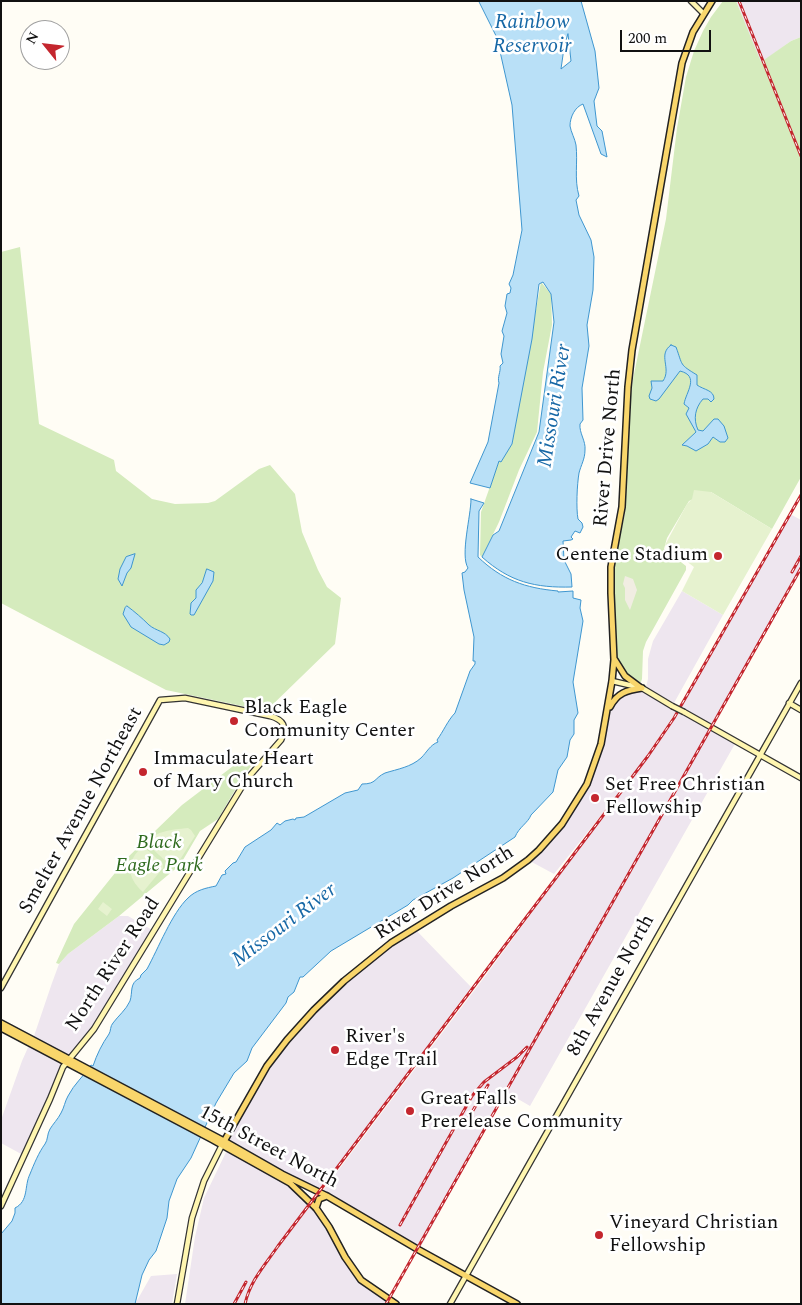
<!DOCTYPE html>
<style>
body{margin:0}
#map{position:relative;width:802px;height:1305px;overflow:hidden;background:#fffdf5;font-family:Spectral,serif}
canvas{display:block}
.frame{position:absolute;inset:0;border:2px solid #111;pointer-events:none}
.north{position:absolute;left:20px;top:20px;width:50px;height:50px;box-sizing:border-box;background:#fff;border:1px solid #a0a0a0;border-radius:50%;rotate:299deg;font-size:14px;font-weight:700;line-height:20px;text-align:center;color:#111}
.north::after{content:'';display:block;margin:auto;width:18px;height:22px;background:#c4262e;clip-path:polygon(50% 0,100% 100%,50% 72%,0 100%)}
.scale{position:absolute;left:620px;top:30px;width:91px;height:22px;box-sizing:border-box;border:2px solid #111;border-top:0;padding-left:6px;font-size:15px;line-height:18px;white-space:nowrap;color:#111;-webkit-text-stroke:4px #fff;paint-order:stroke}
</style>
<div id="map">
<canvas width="802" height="1305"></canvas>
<div class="frame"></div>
<div class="north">N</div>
<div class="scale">200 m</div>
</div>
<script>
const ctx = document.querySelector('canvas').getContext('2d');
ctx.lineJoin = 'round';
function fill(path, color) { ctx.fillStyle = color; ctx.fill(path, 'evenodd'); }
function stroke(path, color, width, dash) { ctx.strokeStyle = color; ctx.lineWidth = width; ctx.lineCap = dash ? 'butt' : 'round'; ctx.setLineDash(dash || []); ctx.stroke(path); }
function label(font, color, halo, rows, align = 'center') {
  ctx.font = font + ' Spectral,serif'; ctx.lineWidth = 5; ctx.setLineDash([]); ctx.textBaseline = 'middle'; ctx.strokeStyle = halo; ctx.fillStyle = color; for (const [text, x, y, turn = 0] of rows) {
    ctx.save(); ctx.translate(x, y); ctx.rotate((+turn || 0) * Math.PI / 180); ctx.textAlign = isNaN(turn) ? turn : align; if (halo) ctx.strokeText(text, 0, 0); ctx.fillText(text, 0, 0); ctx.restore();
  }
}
fill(new Path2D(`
 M736 1H801V37L791 41 761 63Z
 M790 514 801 520V566L711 727 736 742 530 1106 506 1092 419 1250 321 1193 486 975 663 735 680 710Z
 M682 591 723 615 674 703 646 687 648 679V659L653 641Z
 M642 688 678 709 635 773 554 874 528 860 550 838 587 784 608 712 614 699Z
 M119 916H128L154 931 94 1029 70 1057 34 1036 52 983 59 964 68 954Z
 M414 928 471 987 319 1192 224 1141 249 1096 287 1040 344 981Z
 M30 1043 66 1062 23 1155 1 1143V1120L22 1061Z
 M228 1148 280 1177 311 1202 361 1280 391 1301 389 1304H185L195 1237 204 1198Z
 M177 1274 172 1304H135L151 1276Z`), '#eee6ef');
fill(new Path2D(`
 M723 1H736L761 62 791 41 801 37V477L772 529 711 492 689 501 667 538 664 549 686 566V570L646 642 643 651 642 679 641 682 637 683C627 675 621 668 616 656L614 564 625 514 631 394 633 379 666 219 677 128 686 77 694 51 703 31 711 17Z
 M20 247 39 424 114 460 116 471 152 499 175 504 208 503 215 501 259 469 270 465 295 494 302 532 318 570 327 587 341 598 335 644 266 711 166 690 1 603V252Z
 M541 282 551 294 552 325 543 372 537 432 519 470 499 522 482 557 480 555 481 512 499 461 512 444Z
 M245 757 251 766 238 785 218 819 200 831 180 865 119 916 68 954 59 964 56 963 74 924 127 858 182 805Z`), '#d5ebbd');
fill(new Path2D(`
 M694 490 711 492 772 529 723 615 682 591 694 567 665 545 687 504 692 499Z
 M188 828 191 830 195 836 176 866 172 867 146 843C157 830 171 830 188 828Z
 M143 846 163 864V868L143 892C126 877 126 861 143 846Z
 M103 902 112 909 107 916 98 909Z`), '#e6f2cf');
fill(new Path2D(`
 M625 576 633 579 637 590 630 610 625 600V588L623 584Z`), '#f1ede2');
const water = new Path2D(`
 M479 1H581L595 51 599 88 594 101 597 126 602 131 607 157 601 154 583 104C575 107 570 117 570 126 571 132 575 139 576 145 578 162 574 179 579 196L576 200 579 215 591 240 594 257 593 290 587 325 589 346 582 388 583 420 580 424C579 433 586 441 585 450 585 459 581 465 579 473 577 485 576 508 578 519L582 523 583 527 580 533 575 531 571 537 573 539 571 540 563 541 564 560 571 574 572 587C535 588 510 582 482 557L493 535 499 531 539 432 554 322 551 294 543 282 539 284 532 339 512 444 501 462 499 461 490 488 470 483 488 442 499 383C497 377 501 372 500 366L503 363 501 354 504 336 502 331 507 313 505 306 507 294 510 293 511 288 509 284 513 275 522 230 512 105 497 38ZM568 34 571 61 561 69 564 48Z
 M671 345 676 347C683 366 679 364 697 375V385C704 390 714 390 714 399L711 402 708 399H703C695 408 693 419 698 430L703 431 714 419H718L724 426 728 438 725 442H720L713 437 708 444 696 451 687 446 682 445 696 432 686 414 689 408 684 404C686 392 700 376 680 371L659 399 656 401 650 399 649 396 652 388 651 381H663C672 368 657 355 671 345Z
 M471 499 484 503 479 511 478 557C502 580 525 588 558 591V592L573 591V598L581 600 580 608 583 621 573 682 578 713 574 720V734L570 740 567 757 558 770 553 792 531 815C528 823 519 827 515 837L453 878 413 900 408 905 331 951 303 977H300L294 992 288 997 286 1003 252 1048 247 1061 234 1073 216 1103 191 1158 177 1179 169 1201 167 1218 156 1251 149 1260 142 1275 135 1304H1V1234L12 1221 15 1213V1208C29 1201 24 1186 30 1174 34 1164 39 1152 45 1144 48 1140 47 1134 50 1129 53 1124 58 1119 61 1113 64 1108 65 1101 68 1096 74 1084 84 1076 91 1065L93 1066C97 1054 102 1044 109 1034 111 1031 110 1026 113 1023 118 1016 126 1010 130 1001 133 992 129 983 140 978L141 975 147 969C158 949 172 913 188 898 196 890 206 888 216 886L222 875 226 874 225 871 233 863 236 862 245 847 271 830 277 823 280 825 285 821 293 819 295 820 296 818 304 817 345 793 358 790 362 784C377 784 374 778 385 773 398 769 411 767 421 758 427 752 430 745 438 742L437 740C443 732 448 720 455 713L470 671 475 664V661H473L474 637 464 590 462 573 465 572 468 568C460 555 471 516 471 499Z
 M135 554 131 568 127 573 122 586 118 579 120 569 126 557Z
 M207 569 214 572 213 581 194 615H191L190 614 191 603 196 598V590L202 583Z
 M127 606C135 612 142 618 149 625 156 631 165 631 170 639L169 642 164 645 159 644 131 627 123 614 125 608Z`);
fill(water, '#b9e0f7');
stroke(water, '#3f96cf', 1);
const secondary = new Path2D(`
 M691 1 703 13
 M612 681 642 688 672 706
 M789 703 801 710
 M684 712 801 778
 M1 988 160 700 185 698 270 716C284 720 287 726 281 740L246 780 94 1029 63 1067 50 1099 1 1206
 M177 1304 192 1218 204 1181 222 1145
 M450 1304 801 683`);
const primary = new Path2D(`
 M615 660 625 676 641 688
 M610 707C617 693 627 690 642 688
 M1 1023 224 1141 282 1174 327 1196 419 1250 517 1304
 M1 1028 213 1140 290 1183 316 1208 329 1227 345 1257 361 1280 396 1304
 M222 1145 267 1066 287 1040 314 1010 344 981 391 943 451 906 503 878 528 860 539 850 562 824 587 784 601 744 612 681 614 660 611 593V567L622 507 628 387 632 350 682 63 693 32 712 1
 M316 1208 319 1199 327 1196`);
stroke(secondary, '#333', 7);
stroke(primary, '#222', 8);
stroke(secondary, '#fff6b0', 4.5);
stroke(primary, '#f9d66b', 5);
const rail = new Path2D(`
 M739 1 801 156
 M792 572 801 556
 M465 1124 488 1085
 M400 1225 472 1096 484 1082 517 1057 527 1047
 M234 1304 246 1282
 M245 1304C250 1281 265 1265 278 1246L648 756 674 718 801 495
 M386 1304 801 568`);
stroke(rail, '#c4262e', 3);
stroke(rail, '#fff', 1, [4]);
const secondaryBridge = new Path2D(`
 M672 706 684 712`);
stroke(secondaryBridge, '#333', 7, []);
stroke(secondaryBridge, '#fff6b0', 4.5);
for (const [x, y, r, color] of [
 [718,556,5,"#c4262e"],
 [234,721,5,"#c4262e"],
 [143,772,5,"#c4262e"],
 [595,798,5,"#c4262e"],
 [335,1050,5,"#c4262e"],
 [410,1111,5,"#c4262e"],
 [599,1235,5,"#c4262e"]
]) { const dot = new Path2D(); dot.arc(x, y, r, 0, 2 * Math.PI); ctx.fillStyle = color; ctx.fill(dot); stroke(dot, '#fff', 2); }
label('20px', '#111', '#fff', [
 ["River Drive North",609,448,-85],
 ["Smelter Avenue Northeast",82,811,-61],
 ["River Drive North",445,894,-32],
 ["North River Road",114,965,-57],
 ["8th Avenue North",612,986,-61],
 ["15th Street North",268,1148,28]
]);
label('20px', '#111', '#fff', [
 ["Centene Stadium",708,556,"right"],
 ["Black Eagle",244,709],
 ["Community Center",244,732],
 ["Immaculate Heart",153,760],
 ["of Mary Church",153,783],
 ["Set Free Christian",605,786],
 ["Fellowship",605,809],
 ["River's",345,1038],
 ["Edge Trail",345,1061],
 ["Great Falls",420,1100],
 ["Prerelease Community",420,1123],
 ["Vineyard Christian",609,1224],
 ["Fellowship",609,1247]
], 'left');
label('italic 20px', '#2f6b1f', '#fff', [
 ["Black",159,844],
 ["Eagle Park",159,867]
]);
label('italic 21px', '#1768a6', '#fff', [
 ["Rainbow",532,24],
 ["Reservoir",532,48],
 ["Missouri River",556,406,-81],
 ["Missouri River",285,926,-37]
]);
</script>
